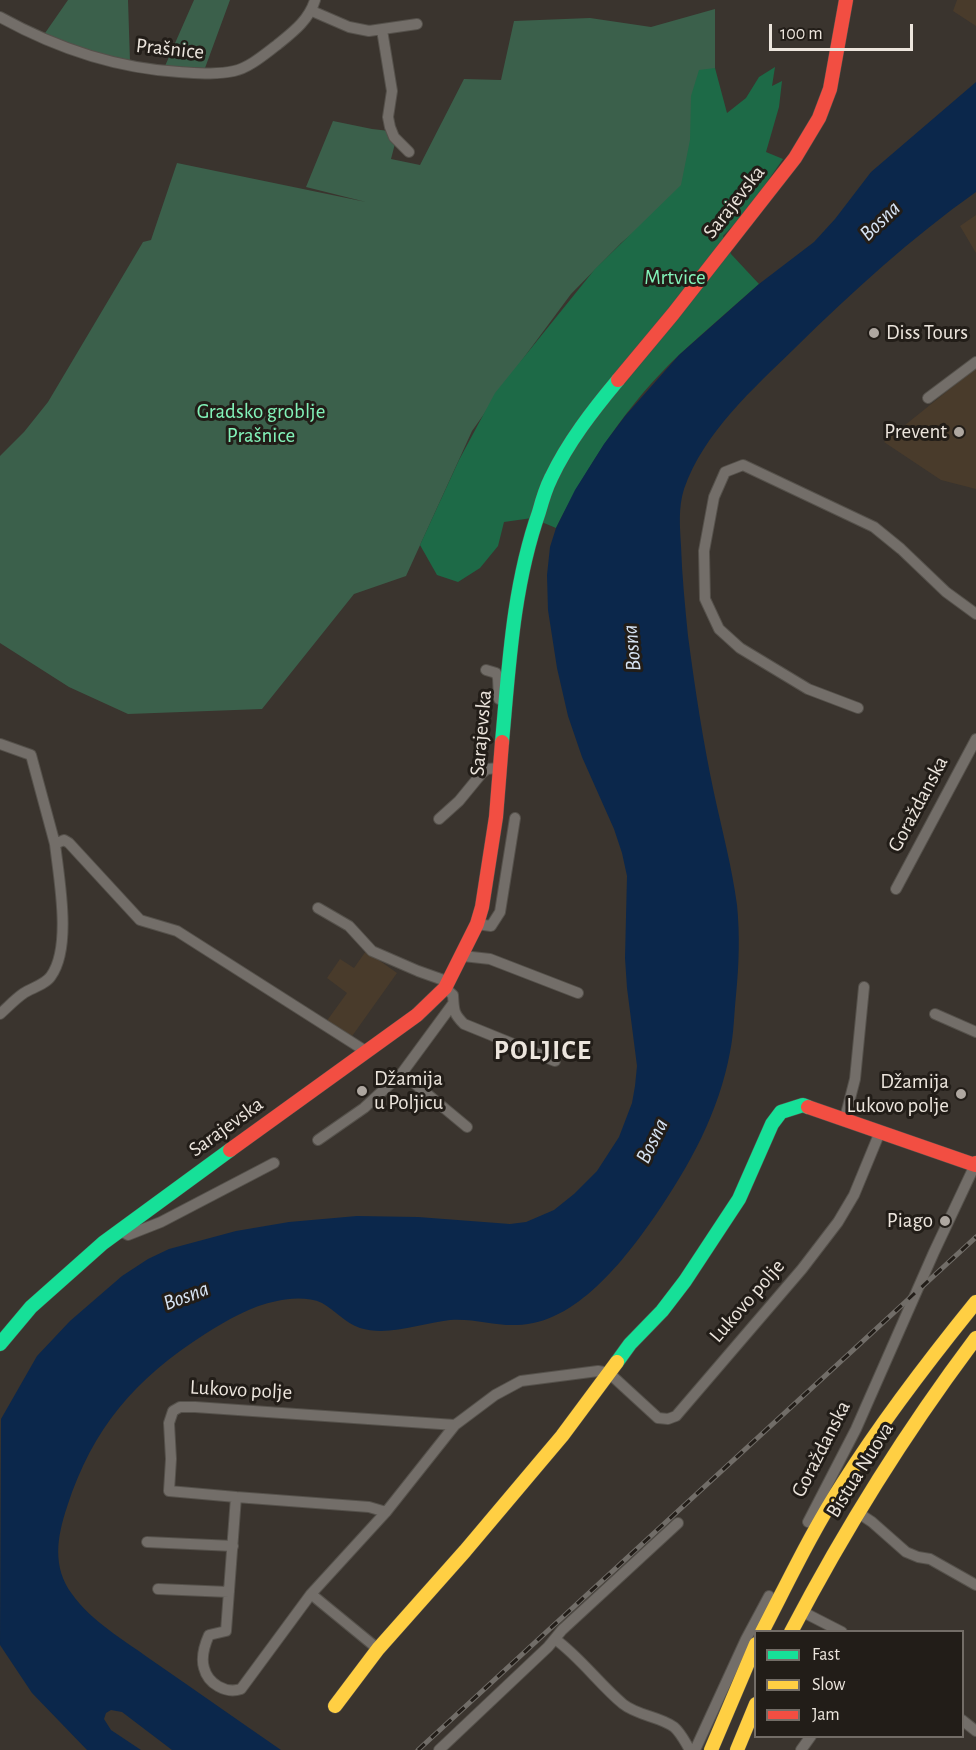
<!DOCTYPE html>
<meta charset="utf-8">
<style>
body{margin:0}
#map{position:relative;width:976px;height:1750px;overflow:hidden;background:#3a342e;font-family:"Alegreya Sans",sans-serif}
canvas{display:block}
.legend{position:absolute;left:754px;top:1630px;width:210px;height:108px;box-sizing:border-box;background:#221d18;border:2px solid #736d67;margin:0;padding:8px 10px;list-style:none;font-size:18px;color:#ece5dd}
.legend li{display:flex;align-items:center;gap:12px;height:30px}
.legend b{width:30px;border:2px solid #736d67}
.scale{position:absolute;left:769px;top:24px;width:144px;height:27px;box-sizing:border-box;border:3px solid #ece5dd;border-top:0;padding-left:8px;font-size:18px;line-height:21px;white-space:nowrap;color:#ece5dd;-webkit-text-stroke:4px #221d18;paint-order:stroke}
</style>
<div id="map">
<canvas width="976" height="1750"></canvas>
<ul class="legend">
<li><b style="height:8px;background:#16e098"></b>Fast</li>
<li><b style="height:8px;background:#ffcf43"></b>Slow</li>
<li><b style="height:8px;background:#f24e42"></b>Jam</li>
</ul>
<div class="scale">100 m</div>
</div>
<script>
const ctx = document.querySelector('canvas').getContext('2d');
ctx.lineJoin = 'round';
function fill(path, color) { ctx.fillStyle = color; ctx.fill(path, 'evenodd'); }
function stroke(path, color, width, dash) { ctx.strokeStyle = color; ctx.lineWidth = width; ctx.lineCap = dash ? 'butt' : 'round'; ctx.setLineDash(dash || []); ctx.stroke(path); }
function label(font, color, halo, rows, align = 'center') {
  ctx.font = font + ' "Alegreya Sans",sans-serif'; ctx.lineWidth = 6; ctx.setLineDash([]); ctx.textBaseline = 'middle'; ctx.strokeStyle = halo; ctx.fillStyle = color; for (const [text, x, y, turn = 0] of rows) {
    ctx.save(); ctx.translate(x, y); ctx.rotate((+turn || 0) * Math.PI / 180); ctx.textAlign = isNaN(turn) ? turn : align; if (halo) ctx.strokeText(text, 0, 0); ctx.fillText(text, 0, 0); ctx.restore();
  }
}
fill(new Path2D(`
 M957 0H976V26L953 11Z
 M976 215V253L960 226Z
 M976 368V489L941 480 884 442Z
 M366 951 397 973 350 1039 326 1022 347 993 327 978 340 959 354 968Z`), '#493b2b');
fill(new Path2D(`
 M68 0H128L130 62 94 55 43 36Z
 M194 0H230L205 68 165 66Z
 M715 9V82L709 151 666 205 621 243 571 294 522 360 472 431 406 576 354 594 262 709 128 714 69 687 0 643V456L24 432 48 402 143 242 151 240 177 163 366 202 306 187 333 121 372 129 398 132 391 159 420 165 464 79 501 80 514 21 590 18 651 27Z`), '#3b604b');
fill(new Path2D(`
 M775 67 772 86 782 81 779 107 766 152 783 159 746 212 723 236 731 254 759 284C733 307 706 330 680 354 628 403 588 464 556 528L532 518 504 522 498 546 480 568 458 582 437 575 420 545 459 460 495 393 595 269 681 185 690 140 691 96 699 70 715 68 727 113 746 98 759 77Z`), '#1d6a47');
fill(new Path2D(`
 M976 82V192C911 238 852 292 795 348 753 389 704 432 684 489 678 508 680 527 681 546 682 576 685 606 688 636 695 689 703 741 714 793 722 830 732 867 737 905 740 935 739 965 736 995 734 1014 734 1033 730 1052 719 1112 690 1165 655 1216 625 1259 576 1324 517 1325 495 1326 473 1318 450 1320 422 1323 388 1337 360 1328 345 1323 335 1310 322 1303 309 1297 290 1298 277 1301 251 1306 227 1320 205 1334 135 1379 93 1427 67 1507 57 1537 52 1567 72 1594 91 1621 124 1640 150 1659 194 1689 237 1720 281 1750H172L122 1712 111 1710 106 1713 104 1719 111 1730 141 1750H87L32 1693 0 1645 1 1419 37 1356 70 1321 122 1276 148 1259 169 1249 236 1231 289 1222 357 1216 418 1217 510 1224 526 1222 554 1210 574 1194 597 1171 619 1137 632 1103 635 1086 637 1066 627 988 625 958 627 876 622 853 614 829 582 757 568 716 557 668 548 610 547 575 550 547 556 528 575 490 604 444 625 416 679 355 759 284 814 242 835 219 871 172Z`), '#0b274b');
const street = new Path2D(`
 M312 11 349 27 369 31 417 24
 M0 17C56 48 115 68 179 72 197 73 216 75 234 71 249 68 265 54 277 45 293 32 309 20 315 0
 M382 30 392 91 388 117 390 127 394 137 409 152
 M928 398 976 362
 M486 670 496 673 498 678 499 699 505 701
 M858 708 808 689 740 648 719 629 705 599 704 551 714 497 725 472 743 465 874 527 901 549 946 592 976 614
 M0 744 31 755 55 844
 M439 819 459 801 482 773 487 769 499 768
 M896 889 976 739
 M318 908 349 926 372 951 418 971 449 982
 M477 924 491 926 500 912 515 818
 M463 956 490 959 578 993
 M445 988 453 995C454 1010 453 1013 464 1024L555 1061
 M0 1014C8 1007 15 999 24 993 32 988 46 984 51 976 72 947 59 879 55 844L64 840 69 843 140 920 177 931 367 1052
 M935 1014 976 1032
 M402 1073 467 1127
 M845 1118 855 1079 864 987
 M318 1140 364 1108 402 1073 452 1005
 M119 1230 128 1235 161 1222 274 1163
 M236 1497 169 1491 171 1459 169 1423 173 1411 180 1407H195L455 1425
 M857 1512 872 1522 906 1552 918 1557 930 1559 976 1585
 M808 1522 856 1429 934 1252 975 1165
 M147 1542 233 1546
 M158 1589 229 1592
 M311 1594 241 1689C226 1694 208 1684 204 1668 201 1658 205 1644 209 1635L226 1631 236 1497 369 1507 386 1512
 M801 1611 842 1632
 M555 1639C581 1658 599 1684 623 1704 638 1716 659 1716 674 1727 681 1733 685 1742 690 1750
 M378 1649 311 1594 386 1512 455 1425 495 1395 521 1381 598 1371 609 1373 658 1418 668 1419 676 1416 802 1269 838 1222 854 1195 880 1132
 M962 1720 976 1731
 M439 1750 548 1647 562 1630 678 1523
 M695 1750 746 1639 769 1596
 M801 1750 811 1736`);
const fast = new Path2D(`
 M502 742C509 665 513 586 539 512 542 501 546 488 551 478 568 442 593 410 618 380
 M0 1344 31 1307 103 1243 230 1150
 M617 1362 630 1344 662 1311 685 1281 739 1199 772 1124 781 1112 803 1105 808 1107`);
const slow = new Path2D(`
 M762 1632C788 1582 812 1531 843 1483 883 1420 929 1360 976 1302
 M791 1632C845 1529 906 1431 976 1338
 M335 1706 378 1649 465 1551 562 1436 617 1362
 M711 1750 756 1644
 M737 1750 756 1704`);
const jam = new Path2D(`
 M618 380 673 314 795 158 819 118 830 89 846 0
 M808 1107 975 1165 976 1163
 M230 1150 417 1015 445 988 477 924 482 907 496 817 502 742`);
stroke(street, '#55514b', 12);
stroke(fast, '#55514b', 15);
stroke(slow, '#55514b', 15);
stroke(jam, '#55514b', 15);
stroke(street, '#736e69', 10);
stroke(fast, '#16e098', 14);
stroke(slow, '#ffcf43', 14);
stroke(jam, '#f24e42', 14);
const rail = new Path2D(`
 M418 1750 976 1237`);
stroke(rail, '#716d68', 5);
stroke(rail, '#221d18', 3, [9]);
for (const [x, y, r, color] of [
 [874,333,6,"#aea7a0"],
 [959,432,6,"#aea7a0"],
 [362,1091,6,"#aea7a0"],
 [961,1094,6,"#aea7a0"],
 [945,1221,6,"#aea7a0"]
]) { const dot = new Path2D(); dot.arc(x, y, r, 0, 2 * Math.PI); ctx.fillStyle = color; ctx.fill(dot); stroke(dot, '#221d18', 2); }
label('21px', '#ece5dd', '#221d18', [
 ["Prašnice",170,49,6],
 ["Sarajevska",734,202,-52],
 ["Sarajevska",481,733,-85],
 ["Goraždanska",918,804,-62],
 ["Sarajevska",226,1127,-36],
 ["Lukovo polje",747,1301,-49],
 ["Lukovo polje",241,1390,3],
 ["Goraždanska",821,1449,-63],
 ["Bistua Nuova",860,1470,-58]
]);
label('21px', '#83f3b9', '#221d18', [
 ["Mrtvice",675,278],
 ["Gradsko groblje",261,412],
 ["Prašnice",261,436]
]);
label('21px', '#ece5dd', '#221d18', [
 ["Diss Tours",886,333,"left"],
 ["Prevent",947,432],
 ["Džamija",374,1079,"left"],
 ["u Poljicu",374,1103,"left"],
 ["Džamija",949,1082],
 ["Lukovo polje",949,1106],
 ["Piago",933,1221]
], 'right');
label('italic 22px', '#d7e4f4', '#221d18', [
 ["Bosna",880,221,-44],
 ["Bosna",632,648,-95],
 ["Bosna",652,1141,-64],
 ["Bosna",186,1296,-21]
]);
ctx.letterSpacing = '1.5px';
label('bold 27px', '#ece5dd', '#221d18', [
 ["POLJICE",543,1051]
]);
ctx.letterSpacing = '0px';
</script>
